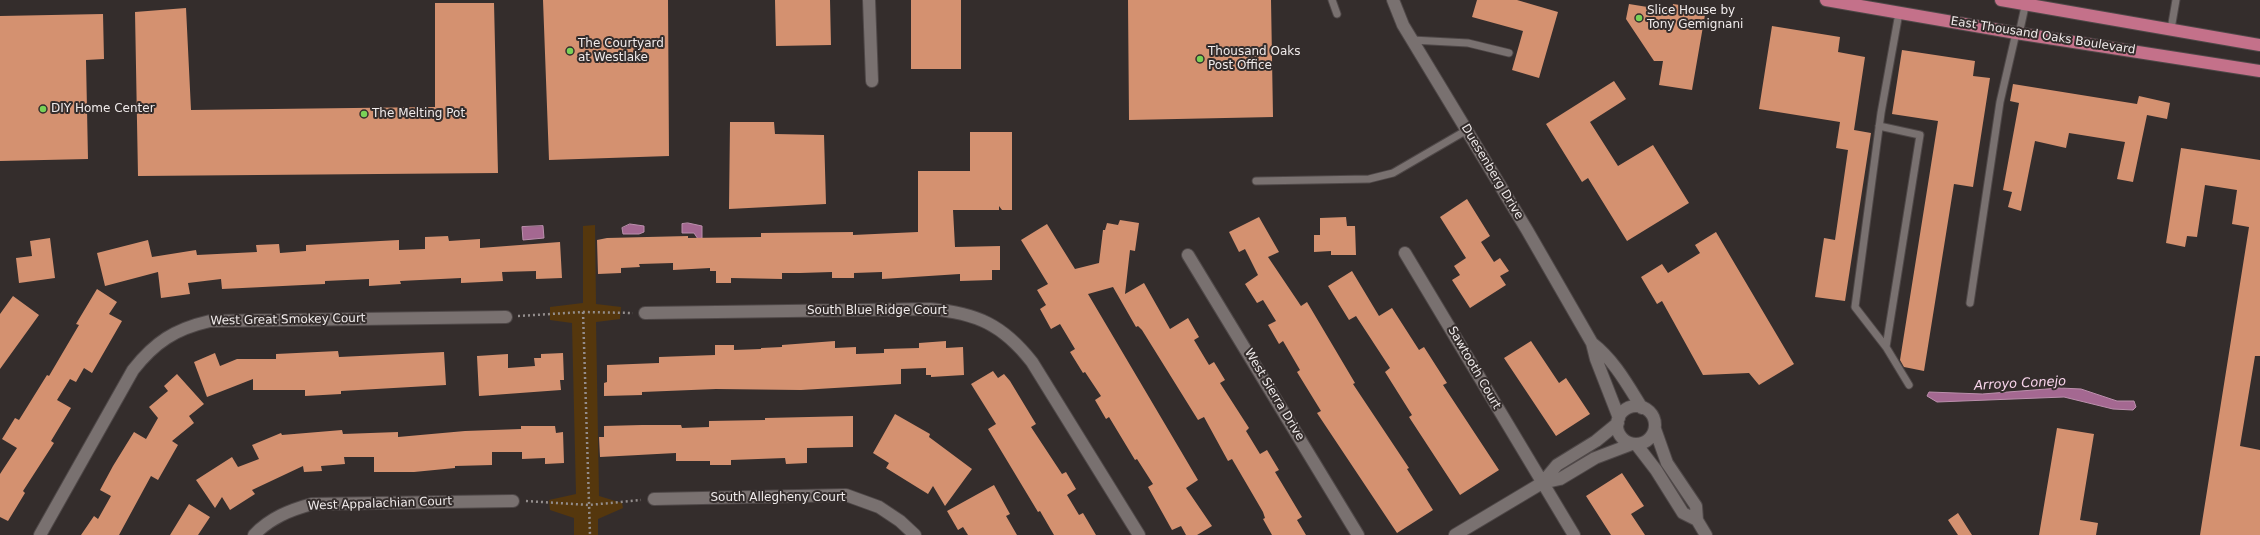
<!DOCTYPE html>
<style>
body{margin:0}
canvas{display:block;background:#342d2c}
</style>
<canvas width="2260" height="535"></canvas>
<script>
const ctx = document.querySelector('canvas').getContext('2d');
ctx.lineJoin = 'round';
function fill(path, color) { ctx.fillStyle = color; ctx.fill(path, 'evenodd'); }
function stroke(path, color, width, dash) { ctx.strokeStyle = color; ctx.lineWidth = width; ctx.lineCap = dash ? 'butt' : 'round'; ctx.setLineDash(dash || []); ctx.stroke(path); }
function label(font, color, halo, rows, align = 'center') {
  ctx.font = font + ' "DejaVu Sans",sans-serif'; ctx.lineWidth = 4; ctx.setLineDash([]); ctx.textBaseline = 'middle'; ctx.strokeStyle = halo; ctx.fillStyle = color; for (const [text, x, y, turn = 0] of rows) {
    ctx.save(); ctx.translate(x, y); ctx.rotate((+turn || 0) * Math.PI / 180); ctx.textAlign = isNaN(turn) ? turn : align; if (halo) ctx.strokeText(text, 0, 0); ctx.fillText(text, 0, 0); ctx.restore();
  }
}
fill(new Path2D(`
 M595 225 596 304 621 307 620 319 596 322 599 496 622 503 623 508 598 519V535H574V518L550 510 549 500 576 494 572 323 550 320V307L583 303V226Z`), '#55370d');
const water = new Path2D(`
 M688 223 702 226V238L698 239 694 233H682V224Z
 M630 224 644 226V232L639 234H623L622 228Z
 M543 226 544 238 523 240 522 227Z
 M2060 388 2081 389 2117 401H2134L2136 407 2133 410 2113 409 2064 397 1937 402 1927 396 1929 392 1982 394Z`);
fill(water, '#a46891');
stroke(water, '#bb8fac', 1);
fill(new Path2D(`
 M543 0H668L669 156 549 160Z
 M775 0H830L831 45 776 46Z
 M911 0H961V69H911Z
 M1128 0H1271L1273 117 1129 120Z
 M1477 0H1517L1558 12 1539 78 1512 70 1523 31 1472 17Z
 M435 3H494L498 173 138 176 135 12 186 8 191 110 435 107Z
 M1629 4 1672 11 1673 4 1706 9 1692 90 1659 85 1663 61H1654L1626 19Z
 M103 14 104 59 86 60 88 159 0 161V16Z
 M1772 26 1840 37 1838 52 1865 57 1854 130 1871 133 1845 301 1815 297 1824 238 1835 240 1848 150 1836 148 1840 122 1759 109Z
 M1902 50 1975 61 1973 76 1990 78 1973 187 1954 184 1924 371 1904 367 1900 360 1938 121 1892 114Z
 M1614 81 1626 99 1590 122 1618 166 1653 145 1689 203 1627 241 1588 178 1582 182 1546 124Z
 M2013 84 2137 104 2139 96 2170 103 2167 119 2147 115 2133 182 2117 179 2125 142 2069 133 2066 148 2035 141 2021 211 2008 207 2012 192 2003 190 2019 103 2010 101Z
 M730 122H774L775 134 824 135 826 204 729 209Z
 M970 132H1012V210H1002L999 206V210H953L955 247 1000 246V270H992V280L960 281V274L882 279V272L854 273V278H832V272L800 273H782V279L731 278V283H716V271H710V268L673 270V263L639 264 640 267 621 268V273L598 274 597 240 607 238 688 236V238L761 237V233L853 232V235L918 232V171H970Z
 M2181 148 2260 160V356H2255L2240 446 2260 450V535H2200L2249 227 2232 224 2237 190 2205 185 2197 237 2187 236 2185 247 2166 243Z
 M1467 199 1490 236 1481 242 1494 262 1500 258 1509 271 1500 276 1506 285 1470 308 1452 280 1460 275 1454 266 1466 258 1440 217Z
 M1259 217 1279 252 1268 257 1301 306 1307 302 1355 383 1353 384 1409 468 1407 469 1433 510 1397 533 1317 413 1321 411 1297 372 1300 370 1283 341 1279 344 1268 325 1276 321 1263 300 1257 303 1245 284 1258 275 1245 249 1239 252 1229 232Z
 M1346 217 1347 226H1355L1356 255H1331V251L1314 252V235H1320V218Z
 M1120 220 1139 223 1135 251 1130 250 1125 294 1144 283 1170 329 1188 318 1199 337 1194 340 1209 365 1214 362 1225 380 1220 383 1249 428 1246 431 1260 454 1267 450 1279 470 1275 472 1302 517 1297 520 1306 535H1272L1263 519 1265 518 1263 512 1232 459 1228 461 1204 417 1198 420 1142 330 1138 326 1136 327 1113 287 1088 294 1198 480 1186 488 1212 526 1197 535H1186L1181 526 1172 530 1148 487 1153 484 1137 459 1135 460 1109 417 1106 419 1095 400 1101 396 1085 372 1083 373 1070 352 1075 349 1060 324 1051 329 1040 309 1046 305 1037 290 1048 284 1021 240 1047 224 1075 269 1099 263 1103 230H1105L1107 223 1118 225Z
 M1716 232 1794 364 1759 385 1749 373 1703 375 1662 301 1657 304 1641 277 1662 264 1668 273 1700 253 1695 245Z
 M448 236 449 241 480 239V248L560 242 562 278 536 279V271L502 272 503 281 461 283V278L400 281 401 284 369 286V279L325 281V284L303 285 222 289 221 279 188 283 190 294 161 298 158 272 105 286 97 253 148 240 152 257 196 250 197 255 257 252 256 245 279 244 280 253 306 251V245L399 240V250L425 249V237Z
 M50 238 55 278 19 283 16 258 32 256 30 241Z
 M1352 271 1379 316 1392 308 1419 350 1424 347 1447 383 1443 385 1499 470 1460 495 1409 417 1412 415 1385 372 1390 368 1356 316 1349 320 1328 286Z
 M97 289 117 302 109 314 122 321 92 373 84 368 76 382 70 379 57 400 71 408 51 441 54 443 23 491 25 493 8 521 0 517V474L17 448 2 439 15 418 19 420 47 375 49 376 79 325 76 324Z
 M13 296 39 315 0 369V314Z
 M835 341V348L856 347V354L884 353V349L919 348V343L946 341V348L963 347 964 375 931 377V375H926V368L901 369V384L801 390 716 389 642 392V395L604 396V383L607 382V365L659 363V357L715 355V345H734V350L761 349V348L782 347V345Z
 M1531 341 1559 383 1566 378 1590 414 1556 436 1504 358Z
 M338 351 339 357 444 352 446 385 341 391V394L305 396V390H253V379L207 397 194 362 215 353 220 366 237 359H276V354Z
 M563 353 564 380H560L561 390 479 396 477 356 508 354V368L535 366 534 358H541V354Z
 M993 371 998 378 1004 374 1010 381 1036 424 1031 427 1062 474 1066 472 1076 489 1067 495 1079 515 1083 513 1096 535H1054L1040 511 1038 512 988 429 996 424 971 384Z
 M177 374 204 404 189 416 194 423 172 441 178 445 158 480 151 476 119 535H81L94 516 98 519 111 496 100 490 113 466 134 432 146 439 158 418 149 407 168 391 164 386Z
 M895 414 930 434 929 437 972 469 945 506 933 486 928 494 886 468 889 463 873 453Z
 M853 416V447L807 448V463L786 464 785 458 731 460V465H710V461H676V453L600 457 599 437H604V426L642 425H681L682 428 709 427V421L765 420V418Z
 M521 426H555L556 433 563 432 564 463 545 464V458L522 459V452H492V465L455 466V468L414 472H374V457H344L345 464 321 466 322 471 304 472 303 466 252 490 255 494 230 510 222 497 215 508 196 480 232 457 238 467 259 459 252 445 281 433 282 435 342 430 343 434 398 432V437L465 431 521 429Z
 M2057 428 2094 434 2080 520 2098 523 2096 535H2039Z
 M1622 473 1644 506 1631 514 1645 535H1611L1586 496Z
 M994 485 1010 514 1006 516 1017 535H968L963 527 958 530 947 511Z
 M189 504 210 517 198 535H170Z
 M1958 513 1972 535H1958L1948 520Z`), '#d49170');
const service = new Path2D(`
 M1332 0 1337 14
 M1899 13 1881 113 1855 307 1886 347 1909 385
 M2171 29 2176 0
 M2019 34 2026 2
 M1412 40 1468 43 1509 53
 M1879 126 1920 135 1886 347
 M1256 181 1369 179 1393 173 1467 130
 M1970 303 2000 102 2016 33`);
const minor = new Path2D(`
 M869 0 872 81
 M1393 0 1403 25 1527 230 1592 343 1596 359 1619 418
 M1405 253 1574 535
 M1188 255 1358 535
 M645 313 930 309C977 313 1003 325 1032 362L1139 535
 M1592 343C1614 360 1627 384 1642 408
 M1617 425a19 19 0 1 1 38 0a19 19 0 1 1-38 0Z
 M1655 429 1667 463 1696 506 1697 520 1706 535
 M1636 444 1656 470 1683 513 1697 520
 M1542 483 1557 465 1596 441 1618 423
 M654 499 846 495 879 507 900 521 915 535
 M40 535 133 370C155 342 175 329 210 321L506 317
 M254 535C270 518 290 510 312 504L513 501
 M1455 535 1542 483 1560 479 1595 458 1632 444`);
const primary = new Path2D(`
 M1826 0 2016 33 2260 71
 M2001 0 2260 45`);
stroke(service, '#4f4848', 9);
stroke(minor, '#4f4848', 14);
stroke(primary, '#4f4848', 14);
stroke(new Path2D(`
 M583 312 590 535
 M518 316 583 312 633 313
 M526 501 589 505 641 500`), '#938d8c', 2.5, [2, 3]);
stroke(service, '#797170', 7);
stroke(minor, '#797170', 12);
stroke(primary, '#c4718a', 12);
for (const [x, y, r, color] of [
 [1639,18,4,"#79d157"],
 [570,51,4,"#79d157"],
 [1200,59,4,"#79d157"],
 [43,109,4,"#79d157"],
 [364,114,4,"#79d157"]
]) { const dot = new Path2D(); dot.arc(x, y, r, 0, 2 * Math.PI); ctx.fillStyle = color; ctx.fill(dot); stroke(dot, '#342d2c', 1.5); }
label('12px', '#f0ebeb', '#342d2c', [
 ["Slice House by",1647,11],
 ["Tony Gemignani",1647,25],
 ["The Courtyard",578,44],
 ["at Westlake",578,58],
 ["Thousand Oaks",1208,52],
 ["Post Office",1208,66],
 ["DIY Home Center",51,109],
 ["The Melting Pot",372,114]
], 'left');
label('12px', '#f0ebeb', '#342d2c', [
 ["East Thousand Oaks Boulevard",2043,36,9],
 ["Duesenberg Drive",1492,172,59],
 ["South Blue Ridge Court",877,311],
 ["West Great Smokey Court",288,320,-1],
 ["Sawtooth Court",1474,368,60],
 ["West Sierra Drive",1274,395,59],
 ["South Allegheny Court",778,498],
 ["West Appalachian Court",380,504,-2]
]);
label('italic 13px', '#f9d5ec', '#342d2c', [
 ["Arroyo Conejo",2020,384,-3]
]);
</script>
